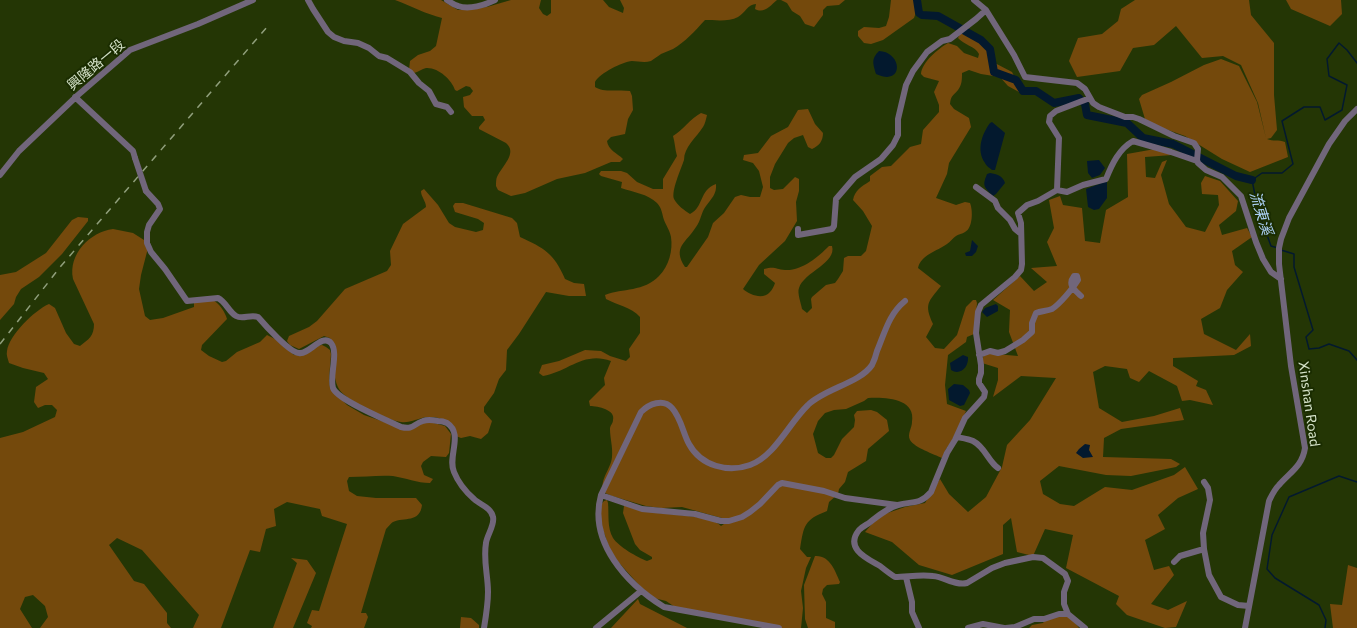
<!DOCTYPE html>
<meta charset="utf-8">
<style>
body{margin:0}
canvas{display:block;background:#243605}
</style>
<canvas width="1357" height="628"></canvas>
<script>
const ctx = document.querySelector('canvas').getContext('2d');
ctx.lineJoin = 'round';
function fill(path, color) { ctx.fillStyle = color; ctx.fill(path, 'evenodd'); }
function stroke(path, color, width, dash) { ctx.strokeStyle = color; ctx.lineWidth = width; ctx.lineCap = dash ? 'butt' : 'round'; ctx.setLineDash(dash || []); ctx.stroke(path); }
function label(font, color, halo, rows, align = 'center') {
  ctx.font = font + ' Commissioner,"Noto Sans TC",sans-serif'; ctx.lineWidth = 4; ctx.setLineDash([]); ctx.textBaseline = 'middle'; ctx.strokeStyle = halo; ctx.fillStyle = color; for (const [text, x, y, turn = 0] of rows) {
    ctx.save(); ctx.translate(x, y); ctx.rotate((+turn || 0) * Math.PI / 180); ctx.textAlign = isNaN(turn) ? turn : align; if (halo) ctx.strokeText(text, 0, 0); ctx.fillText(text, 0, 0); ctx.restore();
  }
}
fill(new Path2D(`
 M395 0H441L458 10 487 7 511 0H541L539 8 543 14 547 16 551 13V0H603L609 7 623 13 624 8 620 0H777C770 6 764 14 755 9L756 4C748 4 745 13 738 17 729 22 715 20 705 20 695 31 685 42 673 49 669 51 665 52 661 54 658 56 654 59 651 61 644 63 638 61 632 61 622 62 600 73 595 82V87C604 93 619 89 630 91L632 96 633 110 628 119 625 134 611 137 607 141C608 150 617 153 623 159L620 162H611L585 173 557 179 525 193 511 196 498 190 496 186C496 183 496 179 497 177 502 166 518 153 506 143L479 129V127L485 120 483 116H472L464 107 463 97 470 95 473 91 470 87 466 86 457 91 455 90C452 80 438 67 426 68 422 69 418 72 414 73L409 70 410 61 418 55 430 51 436 46 442 18C426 14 411 6 395 0Z
 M781 0H845L839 5 827 6 823 10V15L814 27 805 24 800 16 792 11 787 3Z
 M891 0H917L918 6 914 18 883 40 871 44 864 43 858 36V31L864 27 879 28 886 26 889 17Z
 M1135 0H1249L1251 15 1274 43V95L1277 130 1271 138 1267 139C1273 142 1278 139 1285 142L1288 157 1250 172 1222 159 1185 136 1157 126 1145 119 1139 99 1142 95 1171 82 1204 65 1221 59 1239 66 1257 102 1266 138 1258 103 1241 65 1223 56 1202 58 1176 26 1154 45 1133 48 1120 71 1077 77 1069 61 1078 38 1102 34 1118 21 1121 9Z
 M1286 0H1341L1342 14 1330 26 1291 9Z
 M961 32 971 34 991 47V61L1012 72 1021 90 1019 92 1008 86 1000 77 981 74 969 70 962 73C962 79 962 85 958 90 953 96 951 95 950 104L954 109 969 118 971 127 949 163 947 174 936 198 956 205 965 202 970 203C973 210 973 228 965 232 962 234 959 234 956 236 953 238 950 242 947 244 937 251 921 255 918 268L941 286C928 302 924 304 933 324L926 337 935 348 944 349 957 335 966 307 973 300H976L977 303 974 334 967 337 966 342 948 355 945 385 947 404 966 411 952 441 946 449 942 458C934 454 915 448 910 440 907 434 912 428 912 422 916 398 885 397 868 398L864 401 846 409 834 410 825 413 818 421 813 434 818 453 826 458H831L834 455 842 439 854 427 855 420 854 415 857 411 871 410 877 412 887 420 889 431 868 449 866 461 848 472 845 482 839 489 838 494 829 502 827 511C804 520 804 525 800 549L807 557H811L806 568 801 591 803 608 801 628H780L675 607 666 601 654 598 640 586 612 555 599 519 600 506 604 501 607 500 608 503C609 514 607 528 613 538 619 547 637 557 647 561L652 559V557L640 550 635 544 623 513 624 506C633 505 642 510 651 512 667 515 711 515 721 526L724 524 722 518 682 507 661 508 646 506 612 496 603 492C600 478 611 469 612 457 613 447 610 438 610 429 610 425 613 424 613 420 616 410 598 406 590 406L589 401 605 385 604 378 611 361C583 351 568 372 543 376L539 373 542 365 559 361 585 350 601 351 610 356 626 361 630 357 629 349 640 333V317C631 307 617 305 606 299L605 295C623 288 644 292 659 276 669 266 673 250 671 237 670 231 666 225 664 220 662 214 662 208 657 203 648 194 633 192 621 188L622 182 601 176 599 174 601 171H621L627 173 637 182 653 189H663V179L677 156C675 149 675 143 673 136 683 130 690 119 701 113L707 115C706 119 705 124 703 127 696 138 684 147 684 160 681 169 671 191 674 199 678 206 684 210 690 214 704 207 699 190 716 184 717 194 711 199 706 206 701 212 701 221 696 227 686 243 672 247 685 267H687L708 237 713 223 724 213 735 197 741 195 750 197H760L763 187 759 171 753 163 743 160 744 155 758 153 771 136 788 127 798 110 808 109 815 124 823 133C823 141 819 146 812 149L808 147 803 135 794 138 788 143 775 164 770 177V188L774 190 783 189 795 177 799 179V191L796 202 797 221 785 241 759 265 743 289C750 295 763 300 770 292 772 290 774 286 775 283L764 274V269C775 266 775 269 785 270 802 271 818 257 829 246H832C837 263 804 272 799 288 797 293 801 303 802 309L807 313 812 308 811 299 812 297 826 285 835 283 838 279 843 271 844 258 848 256H861L866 251 872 226 863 211 853 200C855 190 861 187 870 181V176L882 167 891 166 910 147 921 144 923 130 939 112V105L934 92 939 81 924 77 921 74C922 62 938 49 948 43L957 46 964 53 978 58 979 54C975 46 964 45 958 38Z
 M1155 149 1172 155 1145 157 1146 177 1155 178 1162 162 1167 160 1161 175 1169 204 1186 227 1205 232 1219 205 1218 195 1202 194 1201 183 1205 176 1220 181 1238 201 1236 211 1219 225 1222 235 1247 228 1252 237 1232 251 1235 265 1243 272 1227 290 1220 308 1201 319 1204 334 1236 350 1250 334 1251 346 1234 355 1173 358V366L1198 381 1196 386 1206 390 1213 405 1190 400 1182 401 1177 386 1149 371 1139 382 1130 378 1127 369 1105 366 1093 372 1099 408 1122 422 1154 416 1180 408 1184 420 1121 429 1104 438 1103 457 1171 459 1180 464 1176 467 1131 476 1106 475 1059 466 1040 481 1043 494 1060 504 1074 506 1105 487 1132 490 1174 475 1185 467 1198 489 1178 498 1158 515 1165 529 1145 540 1154 570 1169 566 1174 575 1151 604 1168 610 1187 601 1176 627 1165 628 1127 615 1116 604 1119 596 1066 568 1073 535 1045 529 1033 556 1017 552 1011 518 1003 525V554L952 575 919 565 892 542 865 532 879 516 905 507 925 503 940 479 949 494 968 512 986 497 1002 467 1007 445 1030 420 1056 378 1021 376 993 397 998 380V368L982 363 984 353 1018 356 1009 332 1010 310 993 300 1020 276 1034 291 1047 282 1031 268 1057 266 1047 242 1054 228 1049 200 1060 196 1063 205 1082 208 1085 241 1100 243 1106 210 1128 197 1127 154Z
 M424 189 438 205 449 223 455 227 476 232 483 230 484 223 478 219 455 212 453 206 455 203H463L512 218 517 223 520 237C544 248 554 253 565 279L574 283 584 284 586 296H569L546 292 519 334 507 350 506 370 499 379 494 393 484 407V412L492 421 488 433 481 439 470 436 461 438 456 436C454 432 451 427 448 423 443 417 429 416 422 418 414 420 409 423 401 422 389 421 345 400 339 389 331 375 336 354 330 338L324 336 299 349 290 345 287 341 289 336 309 327 317 321 345 289 387 271 391 265 390 251 403 224 426 207C426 201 421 197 421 191Z
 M78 217 88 218V221L62 254 39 277 21 289 16 297 14 304 0 320V275L16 272 46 253 72 220Z
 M113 229 133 233 144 240 148 248 141 275 139 289 145 316 150 320 163 318 194 307V302L213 300C220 304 225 312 227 319L202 345 201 350 209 356 222 362 226 361 237 352 260 342 267 335 275 339 294 355H300L317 346 322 345 326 347 330 350 331 354 329 379 330 388 347 405 364 415 393 425 412 427 421 423 430 422 445 426 451 434 449 453 446 457 431 456 423 462 421 466 424 475 433 479 430 483C417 483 406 478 393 476 379 475 363 477 349 477L347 481 349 491 357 496 376 498H416L422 505C420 523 404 517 393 522 391 523 388 527 386 529L361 613H366L368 617 364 628H311L312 626 307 623 312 610 319 611 347 524 322 516 320 509 287 502 274 509 276 526 266 529 260 552 250 550 221 628H193L199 615 142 550 117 538 109 545 134 581 144 584 167 613V623L171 628H40L48 617 45 606 33 595 25 597 20 609 32 628H0V438L23 432 55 417 57 410 52 405H45L38 408 34 402 36 387 48 379 44 373 23 368 9 363C8 359 6 355 7 351 9 335 35 310 49 304L55 308 66 333 74 344 80 346C89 339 94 336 94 324L73 279C68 254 90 232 113 229Z
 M815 556C830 555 835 571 840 582L839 584 827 585 823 589 822 594 826 602V618L835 622V628H808L805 619 804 585Z
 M291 558 307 560 316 573 293 628H273L297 563Z
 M1348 565 1357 568V628H1333L1330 604 1342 605Z
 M638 599 640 604 687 628H611Z
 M1049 615 1070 616 1079 628H1029L1032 625 1043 623Z
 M461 617 471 618 479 625V628H460Z`), '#74490c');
fill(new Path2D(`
 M879 51C903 52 904 87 876 74 873 63 871 59 879 51Z
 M992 122 1004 132 1005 133 995 170H992C990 168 986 166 985 163 976 150 982 134 990 123Z
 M1099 160 1105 168 1100 175 1092 178 1088 173 1087 161Z
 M990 173C997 174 1003 176 1005 183L996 194 993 196C984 187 982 186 987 174Z
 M1107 181V198L1099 209 1094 210 1088 207 1086 189Z
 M972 240 978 246 976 252 972 256H966L965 253 970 251Z
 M996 304 998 306V311L987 317 982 312 985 308Z
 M963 355 968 357C969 367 960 376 951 370L950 363Z
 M954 384 963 385 969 390 970 393 964 405 960 406 949 400 948 389Z
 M1085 444 1090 445 1089 450 1093 457 1083 458 1076 453 1079 449Z`), '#03192e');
stroke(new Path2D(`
 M1278 248 1271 246 1258 210 1252 180 1262 173H1282L1293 164 1282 121 1304 107H1320L1325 120 1342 110 1347 85 1329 76 1327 59 1339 43 1347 50 1357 63
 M1281 250 1294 254V267L1313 330 1306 337 1309 349 1319 348 1329 344 1349 351 1357 360
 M1325 628 1326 620 1319 605 1275 578 1267 569 1272 535 1289 497 1339 476 1357 482`), '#03192e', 1.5);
stroke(new Path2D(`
 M917 0 919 13 922 15 938 16 981 40 990 49 994 72 1016 80 1023 91H1036L1054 103 1079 98 1085 104 1087 115 1127 123 1143 138 1173 144 1236 176 1252 180`), '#03192e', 8);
stroke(new Path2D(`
 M308 0 313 9 328 32 334 37 344 41 358 43 369 48 379 56 387 58 410 72 419 83 429 91 436 104 447 107 451 112
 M447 0C450 2 454 5 458 6 469 10 485 5 495 0
 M974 0 986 10 1014 55 1025 77 1077 83 1085 89 1093 103 1099 107 1125 117H1133L1139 119 1174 136 1194 143 1198 149 1197 160 1198 163 1206 170 1222 177 1241 196 1256 242 1263 259 1271 272 1281 279
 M75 97 133 151 135 158
 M0 175 19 151 78 95 130 50 198 24 253 0
 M976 187 995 201 998 208 1010 220 1015 229 1021 234
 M1057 190 1059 138 1049 122 1050 116 1056 111 1090 98
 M146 191 158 204 160 209 149 225 147 232V243L151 252 165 269 187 301 218 298C226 302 229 312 236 316 243 320 250 314 258 317 264 324 290 353 299 353 309 355 322 333 331 343 339 353 329 376 333 388 337 400 389 421 401 427 414 430 413 424 423 421 428 419 433 420 438 421 442 421 445 422 447 423 464 434 447 457 454 472 458 482 466 492 474 499 480 505 491 507 493 517 495 525 487 535 486 543 483 560 488 575 488 592 488 604 486 616 484 628
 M798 229V235L832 229 834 226 836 199 855 177 881 159 893 145 898 135V119L906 85 913 71 927 52 942 41 950 39 976 19 986 10
 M979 355 990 351 998 353 1005 351 1023 340 1032 332V323L1036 313C1041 311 1047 311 1052 309 1060 304 1073 288 1078 280L1077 276H1074C1067 285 1075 290 1081 296
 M957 437C962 438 969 439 973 441 985 447 988 461 998 468
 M1204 482 1208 488 1210 500 1203 533 1204 549 1209 575 1221 597 1238 605 1249 606
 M601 495 642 509 695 514 721 521H729L742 517 750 512 760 504 778 485 782 483 824 491 845 498 897 505
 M1174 562 1180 556 1204 549
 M906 577 912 602V612L919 628
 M596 628 641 591
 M779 628 664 607C627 584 588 542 601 495L641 412C649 404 663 398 672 408 681 418 683 433 689 444 701 466 728 473 750 465 775 456 789 423 808 405 824 389 860 383 872 365 874 361 876 355 877 351 885 332 889 314 905 301
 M968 628 983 624 1004 628
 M1006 628 1015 627 1034 619H1044L1059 614H1068
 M1085 628 1068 614 1064 604V592L1068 581 1065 574 1043 558 1033 557 1005 563 992 568 967 583C955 586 945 577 933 576 920 574 907 577 895 577 890 574 885 570 880 566 868 559 844 549 859 530 862 527 866 525 869 523 878 516 887 508 898 505 912 501 920 505 931 492L947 453 955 440 965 418 984 397 985 392 979 383V379L981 373V365L976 333 978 312 981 305 1015 277 1021 270 1022 264 1021 223 1018 213 1027 205 1038 201 1057 190 1067 192 1083 185 1106 179C1112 164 1119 149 1133 141L1171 152 1197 161
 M1245 628 1269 501C1272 495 1274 490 1279 485 1290 472 1302 467 1305 448L1291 366 1279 264V248L1281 239 1289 218 1329 144 1345 121 1357 109`), '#71667b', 6);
stroke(new Path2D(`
 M0 344 61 266 267 27`), '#909f7c', 1.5, [7, 7]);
stroke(new Path2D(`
 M135 158 146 191`), '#71667b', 6);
label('14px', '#d4e1c7', '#1a2c00', [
 ["興隆路一段",96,65,-40],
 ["Xinshan Road",1309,404,82]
]);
label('italic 15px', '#abcff2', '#1a2c00', [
 ["流東溪",1261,213,73]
]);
</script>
